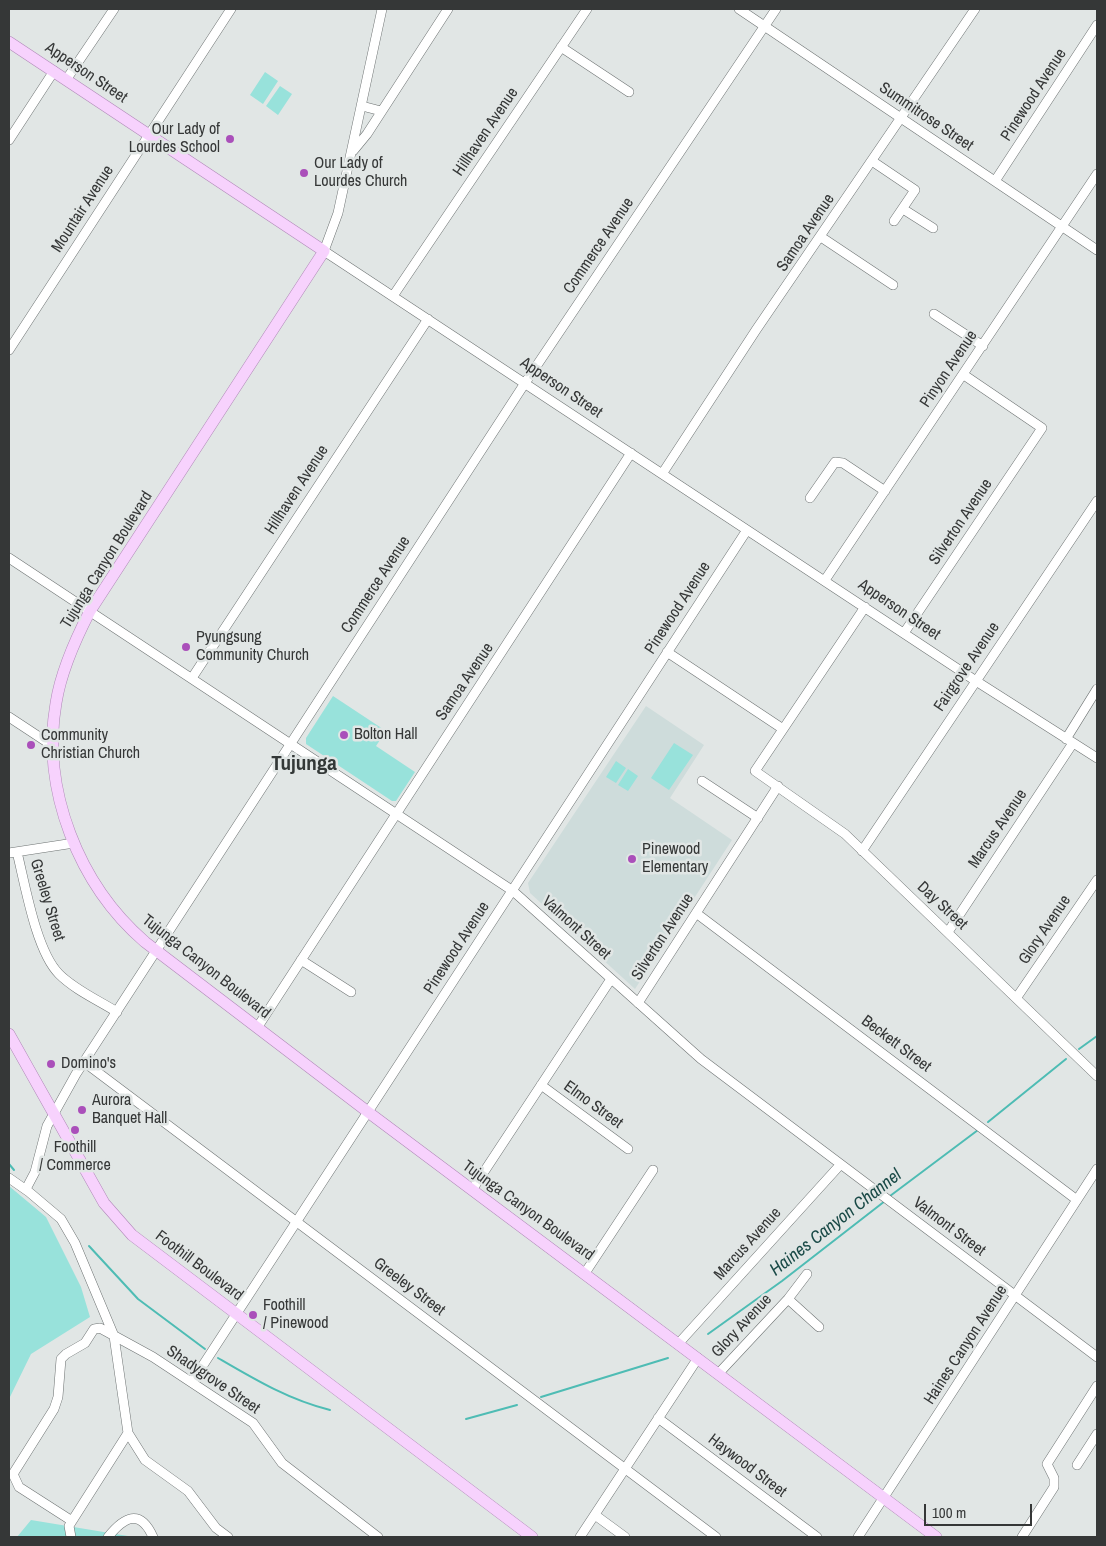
<!DOCTYPE html>
<style>
body{margin:0}
#map{position:relative;width:1106px;height:1546px;overflow:hidden;background:#e1e6e5;font-family:"Archivo Narrow",sans-serif}
canvas{display:block}
.frame{position:absolute;inset:0;border:10px solid #353737;pointer-events:none}
.scale{position:absolute;left:924px;top:1504px;width:108px;height:22px;box-sizing:border-box;border:2px solid #353737;border-top:0;padding-left:6px;font-size:15px;line-height:18px;white-space:nowrap;color:#353737;-webkit-text-stroke:4px #e1e6e5;paint-order:stroke}
</style>
<div id="map">
<canvas width="1106" height="1546"></canvas>
<div class="frame"></div>
<div class="scale">100 m</div>
</div>
<script>
const ctx = document.querySelector('canvas').getContext('2d');
ctx.lineJoin = 'round';
function fill(path, color) { ctx.fillStyle = color; ctx.fill(path, 'evenodd'); }
function stroke(path, color, width, dash) { ctx.strokeStyle = color; ctx.lineWidth = width; ctx.lineCap = dash ? 'butt' : 'round'; ctx.setLineDash(dash || []); ctx.stroke(path); }
function label(font, color, halo, rows, align = 'center') {
  ctx.font = font + ' "Archivo Narrow",sans-serif'; ctx.lineWidth = 5; ctx.setLineDash([]); ctx.textBaseline = 'middle'; ctx.strokeStyle = halo; ctx.fillStyle = color; for (const [text, x, y, turn = 0] of rows) {
    ctx.save(); ctx.translate(x, y); ctx.rotate((+turn || 0) * Math.PI / 180); ctx.textAlign = isNaN(turn) ? turn : align; if (halo) ctx.strokeText(text, 0, 0); ctx.fillText(text, 0, 0); ctx.restore();
  }
}
fill(new Path2D(`
 M646 706 704 745 670 798 732 840 635 989 530 893 528 883Z`), '#cedcdb');
fill(new Path2D(`
 M265 72 278 81 263 104 250 95Z
 M280 86 292 94 278 115 266 106Z
 M333 696 386 731 376 746 415 772 396 801H392L306 744V738Z
 M674 743 693 755 669 790 651 778Z
 M616 761 626 768 616 783 606 777Z
 M628 769 638 776 628 791 618 785Z
 M9 1186 46 1217 81 1287 90 1317 31 1354 9 1399Z
 M31 1520 134 1537H17Z`), '#98e2db');
stroke(new Path2D(`
 M1079 1049 1097 1036
 M988 1122 1066 1059
 M9 1164 14 1170
 M890 1196 978 1130
 M89 1246 138 1299 205 1349
 M708 1334 782 1281 885 1201
 M218 1358C254 1379 289 1400 330 1410
 M541 1397 668 1358
 M466 1419 517 1405`), '#4ebcb4', 2);
const minor = new Path2D(`
 M382 9 338 213 324 251 976 681 1097 758
 M739 9 1097 250
 M561 47 629 92
 M66 80 114 9
 M362 106 381 111
 M9 140 54 71
 M353 151 367 134 448 9
 M872 161 915 190 894 221
 M995 181 1097 25
 M903 209 933 228
 M821 237 893 285
 M393 296 587 9
 M934 314 983 346
 M9 350 231 9
 M662 474 756 330 975 9
 M810 498 835 462 843 463 885 491
 M9 558 513 891 701 1059 1097 1357
 M825 580 1097 174
 M865 607 755 771 845 834 1097 1076
 M904 633 1042 428 964 375
 M667 652 783 729
 M192 678 428 319
 M9 717 53 746
 M1066 739 1097 689
 M702 781 758 818
 M862 851 1097 501
 M17 852C25 884 36 951 59 974 75 990 98 1000 117 1012
 M9 853 74 843
 M696 913 1077 1200
 M948 932 1073 743
 M301 960 351 992
 M1017 997 1097 880
 M638 1003 778 786
 M257 1028 631 453
 M84 1062 716 1537
 M541 1085 628 1149
 M9 1178 29 1192 61 1219 75 1243 114 1336 128 1433 145 1460 188 1491 216 1528 228 1537
 M26 1189 35 1172 47 1126 76 1074 525 383 776 9
 M472 1190 611 979
 M585 1273 653 1170
 M788 1299 819 1327
 M678 1344 840 1165
 M718 1374 788 1299 807 1274
 M192 1382 747 530
 M658 1418 817 1537
 M1077 1465 1097 1434
 M595 1515 625 1537
 M72 1521 19 1487 13 1474 54 1409 58 1397 61 1359 66 1354 85 1343 94 1329 100 1328 153 1357 253 1423 282 1463 378 1537
 M71 1537 69 1526 72 1521 128 1433
 M108 1537C124 1517 140 1508 153 1537
 M580 1537 698 1358
 M858 1537 1097 1169
 M1022 1537 1054 1487V1478L1047 1464 1097 1386`);
const major = new Path2D(`
 M9 42 324 251 90 611C75 640 61 671 56 703 41 790 79 885 145 942L368 1112 936 1537
 M9 1034 104 1203 132 1235 532 1537`);
stroke(minor, '#6e7373', 10);
stroke(major, '#af88b7', 12);
stroke(minor, '#fff', 9);
stroke(major, '#f7d2fd', 11);
for (const [x, y, r, color] of [
 [230,139,5,"#aa4fba"],
 [304,173,5,"#aa4fba"],
 [186,647,5,"#aa4fba"],
 [344,735,5,"#aa4fba"],
 [31,745,5,"#aa4fba"],
 [632,859,5,"#aa4fba"],
 [51,1064,5,"#aa4fba"],
 [82,1110,5,"#aa4fba"],
 [75,1130,5,"#aa4fba"],
 [253,1315,5,"#aa4fba"]
]) { const dot = new Path2D(); dot.arc(x, y, r, 0, 2 * Math.PI); ctx.fillStyle = color; ctx.fill(dot); stroke(dot, '#e1e6e5', 2); }
label('16px', '#353737', '#e1e6e5', [
 ["Apperson Street",86,73,34],
 ["Pinewood Avenue",1034,95,-57],
 ["Summitrose Street",926,117,34],
 ["Hillhaven Avenue",486,132,-56],
 ["Mountair Avenue",83,209,-57],
 ["Samoa Avenue",806,233,-56],
 ["Commerce Avenue",599,246,-56],
 ["Pinyon Avenue",949,369,-56],
 ["Apperson Street",561,388,34],
 ["Hillhaven Avenue",297,490,-57],
 ["Silverton Avenue",961,522,-56],
 ["Tujunga Canyon Boulevard",107,560,-58],
 ["Commerce Avenue",376,585,-57],
 ["Pinewood Avenue",678,608,-57],
 ["Apperson Street",899,610,34],
 ["Fairgrove Avenue",967,667,-56],
 ["Samoa Avenue",465,682,-56],
 ["Marcus Avenue",998,829,-56],
 ["Greeley Street",47,900,73],
 ["Day Street",942,906,43],
 ["Valmont Street",576,928,42],
 ["Glory Avenue",1045,930,-56],
 ["Silverton Avenue",663,937,-57],
 ["Pinewood Avenue",457,948,-57],
 ["Tujunga Canyon Boulevard",206,967,38],
 ["Beckett Street",896,1044,37],
 ["Elmo Street",593,1105,36],
 ["Tujunga Canyon Boulevard",528,1211,36],
 ["Valmont Street",949,1227,37],
 ["Marcus Avenue",748,1244,-48],
 ["Foothill Boulevard",199,1266,37],
 ["Greeley Street",409,1287,37],
 ["Glory Avenue",742,1326,-47],
 ["Haines Canyon Avenue",966,1345,-57],
 ["Shadygrove Street",213,1380,34],
 ["Haywood Street",747,1466,37]
]);
label('16px', '#353737', '#e1e6e5', [
 ["Our Lady of",220,130,"right"],
 ["Lourdes School",220,148,"right"],
 ["Our Lady of",314,164],
 ["Lourdes Church",314,182],
 ["Pyungsung",196,638],
 ["Community Church",196,656],
 ["Bolton Hall",354,735],
 ["Community",41,736],
 ["Christian Church",41,754],
 ["Pinewood",642,850],
 ["Elementary",642,868],
 ["Domino's",61,1064],
 ["Aurora",92,1101],
 ["Banquet Hall",92,1119],
 ["Foothill",75,1148,"center"],
 ["/ Commerce",75,1166,"center"],
 ["Foothill",263,1306],
 ["/ Pinewood",263,1324]
], 'left');
label('italic 18px', '#1a4a47', '#e1e6e5', [
 ["Haines Canyon Channel",836,1223,-38]
]);
label('bold 21px', '#333837', '#e1e6e5', [
 ["Tujunga",304,764]
]);
</script>
